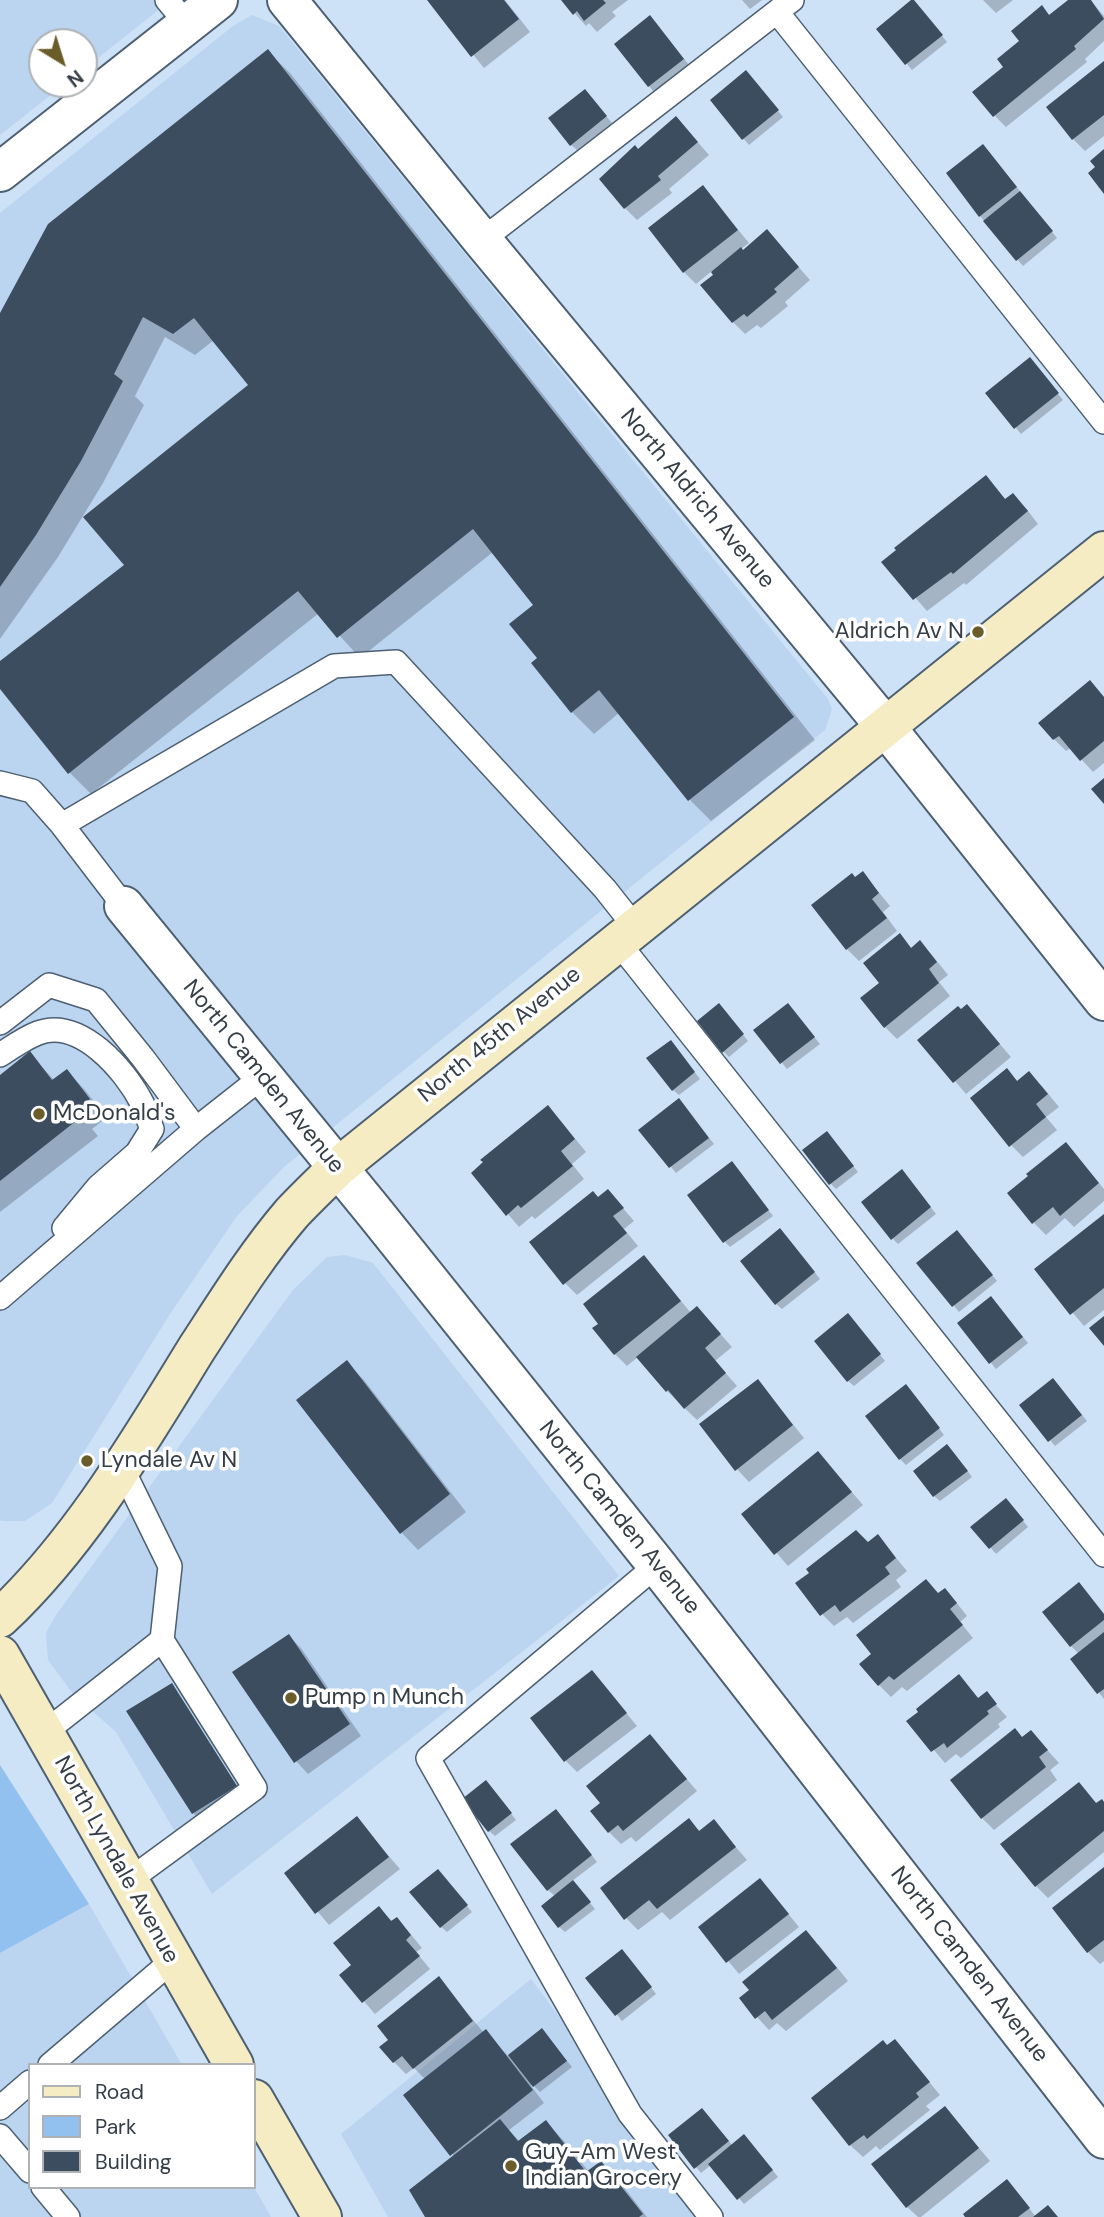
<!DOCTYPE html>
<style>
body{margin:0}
#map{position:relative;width:1104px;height:2217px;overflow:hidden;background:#cde1f7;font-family:"DM Sans",sans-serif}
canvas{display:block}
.legend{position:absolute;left:28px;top:2063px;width:228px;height:126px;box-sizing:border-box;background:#fff;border:2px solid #aeb2b5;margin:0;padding:9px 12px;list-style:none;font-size:21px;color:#353e46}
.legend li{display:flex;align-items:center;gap:14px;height:35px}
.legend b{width:35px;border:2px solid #aeb2b5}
.north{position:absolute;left:28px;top:28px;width:70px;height:70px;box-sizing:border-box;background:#fff;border:2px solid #aeb2b5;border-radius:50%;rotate:142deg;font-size:19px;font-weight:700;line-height:28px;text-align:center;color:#353e46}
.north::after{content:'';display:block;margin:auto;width:24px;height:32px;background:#6a5d2a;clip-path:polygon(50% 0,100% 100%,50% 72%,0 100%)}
</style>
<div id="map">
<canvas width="1104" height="2217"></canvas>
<ul class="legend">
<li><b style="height:9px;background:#f5ecc3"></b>Road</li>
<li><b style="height:19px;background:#92c0ef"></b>Park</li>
<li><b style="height:19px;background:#3c4d5f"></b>Building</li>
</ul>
<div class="north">N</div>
</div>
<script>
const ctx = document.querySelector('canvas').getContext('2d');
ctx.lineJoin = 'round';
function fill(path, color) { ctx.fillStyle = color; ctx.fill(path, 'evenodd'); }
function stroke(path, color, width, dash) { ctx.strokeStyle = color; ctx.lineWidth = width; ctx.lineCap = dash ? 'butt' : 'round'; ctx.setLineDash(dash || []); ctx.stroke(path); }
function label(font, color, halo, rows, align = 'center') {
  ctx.font = font + ' "DM Sans",sans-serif'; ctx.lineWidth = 7; ctx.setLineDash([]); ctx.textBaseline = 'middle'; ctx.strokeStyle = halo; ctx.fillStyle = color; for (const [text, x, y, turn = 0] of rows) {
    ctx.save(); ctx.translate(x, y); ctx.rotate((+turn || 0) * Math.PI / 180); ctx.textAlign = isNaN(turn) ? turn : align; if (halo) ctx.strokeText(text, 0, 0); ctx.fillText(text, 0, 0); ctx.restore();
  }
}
fill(new Path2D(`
 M0 0H171L84 69V42H42V84H65L0 135Z
 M252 15 279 26 828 699 832 709 825 730 284 1167 237 1216 170 1314 52 1503 25 1521H2L0 1520V213L233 26Z
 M345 1255 373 1263 619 1576 212 1894 116 1732 73 1694 48 1660 46 1633 56 1615 293 1290 327 1257Z
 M89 1904 182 2065H30V2187H254L271 2217H0V1953Z
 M531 1979 709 2217H388L341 2134Z`), '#bbd5f0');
fill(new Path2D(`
 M0 1765 89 1904 0 1953Z`), '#92c0ef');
fill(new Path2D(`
 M429 0H505L530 32 484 68Z
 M563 0H628L612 12 616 16 597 32 589 23 586 26Z
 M742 0H762L750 9Z
 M983 0H1013L996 13Z
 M1073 0H1090L1104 16V41L1085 59 1087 62 1006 127 994 115 1005 67 1042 8 1050 16Z
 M918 7 947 42 912 70 878 29Z
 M656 23 689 65 654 92 649 86Z
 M268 52 290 73 815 740 711 821 690 800 620 712 594 734 572 712 539 658 535 605 493 552 360 658 319 613 91 794 69 772 0 686V663L126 565 251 386 214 340 195 355 165 337 135 396 144 405 103 483 58 557 0 639V317Z
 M1104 63V136L1085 151 1073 139Z
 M751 78 783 117 749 145 712 101Z
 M590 97 612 123 577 150 571 145Z
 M687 130 709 155 669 189 672 193 637 220 625 208 638 151Z
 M989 152 1057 238 1023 266 980 216Z
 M703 187 749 243 741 249 744 252 767 231 810 280 785 302 788 306 761 328 757 325 745 334 733 322 712 271 696 284 684 272Z
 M1035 365 1063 400 1021 434 987 393Z
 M986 478 1007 501 1025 507 1038 524 966 585 964 583 927 611 884 562Z
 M1090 683 1104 697V763L1093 772 1071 748 1066 751 1054 739Z
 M863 873 890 906 883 912 897 931 859 961 847 949 855 879Z
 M900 936 912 949 920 943 932 955 948 975 939 982 950 996 897 1039 885 1027 881 984Z
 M967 1006 1011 1057 966 1094 920 1040Z
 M724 1011 748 1041 729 1057 723 1051Z
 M793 1011 820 1044 787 1069 755 1030Z
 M676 1048 700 1079 679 1095 673 1090Z
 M30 1054 55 1081 67 1071 84 1089 107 1117 92 1129 98 1136 0 1212V1077Z
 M1007 1070 1018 1082 1041 1085 1059 1107 1046 1117 1057 1130 1023 1157 1011 1145Z
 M684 1106 714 1144 676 1173 641 1130Z
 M560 1120 586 1152 572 1164 584 1179 535 1219 532 1216 519 1227 473 1173Z
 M832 1139 858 1172 836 1189 831 1184Z
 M1077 1157 1104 1189V1201L1074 1227 1065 1218 1046 1235 1034 1223Z
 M737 1169 773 1216 730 1247 725 1242Z
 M907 1177 936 1214 898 1244 893 1239Z
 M608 1191 634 1221 624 1229 638 1246 577 1295 565 1283 599 1199Z
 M1104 1216V1310L1084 1326 1036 1269Z
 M786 1236 820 1279 782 1309 776 1304Z
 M962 1238 997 1281 959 1312 919 1263Z
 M644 1257 691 1313 697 1308 732 1347 715 1361 737 1386 697 1420 667 1391 638 1357 627 1366 615 1354 601 1324Z
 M996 1304 1028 1343 996 1369 959 1324Z
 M854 1321 885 1361 854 1386 848 1381Z
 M347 1363 364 1380 466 1512 418 1550 401 1532Z
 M758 1381 804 1438 749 1482 737 1469Z
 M1059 1386 1087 1421 1055 1446 1050 1440Z
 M911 1392 944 1435 906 1465 900 1459Z
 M953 1452 972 1477 940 1501 934 1496Z
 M818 1453 863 1505 788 1566 743 1514Z
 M1011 1506 1028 1527 996 1554 973 1527Z
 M878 1536 907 1571 896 1580 901 1587 853 1623 847 1617 834 1626 822 1614 868 1544Z
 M939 1595 956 1602 967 1616 960 1622 973 1638 907 1691 902 1687 891 1697 879 1685 874 1655Z
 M1104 1615V1699L1072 1659 1079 1654 1071 1646Z
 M289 1636 301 1648 361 1736 308 1774 296 1761Z
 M592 1672 637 1726 577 1772 565 1760Z
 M959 1676 979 1699 986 1694 1007 1717 998 1724 1000 1727 961 1758 956 1754 945 1763 909 1721Z
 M171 1685 241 1792 199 1819 193 1813Z
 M1031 1732 1059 1763 1050 1770 1057 1780 994 1830 982 1818 1023 1738Z
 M650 1736 697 1791 636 1842 631 1837 621 1844 609 1832Z
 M1079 1784 1097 1804H1104V1852L1048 1898 1036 1886Z
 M491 1788 516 1820 495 1836 489 1831Z
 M562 1817 597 1862 572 1881 595 1909 565 1932 559 1927 555 1896 548 1890Z
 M357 1819 400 1869 329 1925 286 1874Z
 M689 1821 701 1832 714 1822 747 1860 670 1920 662 1912 638 1930 626 1918Z
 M1104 1870V1961L1100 1964 1088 1952Z
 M443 1877 472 1912 447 1932 441 1927Z
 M760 1880 799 1927 739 1974 700 1927Z
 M379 1908 393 1922 396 1919 408 1931 422 1948 416 1952 430 1969 375 2014 341 1975 353 1965Z
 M818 1944 848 1981 786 2031 777 2023 769 2030 757 2017Z
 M628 1957 656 1994 622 2021 588 1978Z
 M439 1979 484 2033 486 2032 508 2056 542 2030 572 2067 540 2092 532 2084 531 2086 544 2103 509 2130 520 2142 546 2122 563 2140 589 2172 601 2163 619 2181 647 2217H427L454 2157 425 2079 414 2068 406 2074 394 2062 390 2040Z
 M895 2041 940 2095 926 2106 930 2110 880 2150 876 2146 863 2157 850 2145 887 2047Z
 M945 2108 990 2161 921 2217H918L907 2207Z
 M708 2116 733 2146 750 2142 778 2177 744 2204 711 2165 701 2173 696 2167Z
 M1012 2187 1036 2217H1058H967Z`), '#0003');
fill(new Path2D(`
 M427 0H504L519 19 471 57Z
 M561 0H603L606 3 584 21 577 11 573 15Z
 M911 0H914L943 35 905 65 876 29Z
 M1068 0H1091L1104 19 1074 46 1076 49 993 117 972 92 1003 67 997 59 1019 41 1011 31 1042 5 1049 15Z
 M650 15 684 59 648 87 614 44Z
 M268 49 794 717 688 801 599 690 571 713 531 663 537 658 509 624 533 605 473 529 337 638 298 591 68 774 0 689V661L124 565 83 517 248 385 194 318 173 334 143 317 114 374 123 381 81 461 36 535 0 587V313L48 224Z
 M1104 61V115L1072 140 1046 107Z
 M746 70 779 110 742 140 710 100Z
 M585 89 607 116 570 146 548 118Z
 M676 116 698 142 658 176 661 180 624 209 599 179 635 145 638 149Z
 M983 144 1017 187 979 217 946 173Z
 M1104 149V194L1088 173 1095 167 1090 161Z
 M703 185 738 230 683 273 648 228Z
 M1020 191 1053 231 1016 261 983 221Z
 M767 229 799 267 774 289 777 292 747 317 744 314 732 323 700 285 713 275 711 272 741 247 743 250Z
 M1030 357 1059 393 1014 429 985 393Z
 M986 475 1005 499 1013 493 1028 511 953 574 951 572 913 600 881 562 896 550 894 548Z
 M1090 680 1104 697V741L1080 761 1059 736 1053 740 1038 723Z
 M1104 778V804L1091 789Z
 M863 871 879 893 872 899 887 918 846 950 811 905 852 873 855 877Z
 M900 933 911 948 920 940 937 962 929 969 939 983 884 1028 860 998 879 983 863 963Z
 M719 1003 744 1034 722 1053 697 1021Z
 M788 1003 815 1037 780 1064 753 1030Z
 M967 1004 1000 1044 953 1083 917 1040 958 1006 961 1009Z
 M671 1040 695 1072 672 1091 646 1058Z
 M30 1051 52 1080 67 1069 90 1099 76 1110 81 1117 0 1181V1075Z
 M1007 1068 1017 1081 1029 1071 1048 1094 1036 1104 1046 1117 1009 1147 970 1098Z
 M679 1098 709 1138 669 1168 638 1130Z
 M548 1105 575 1139 561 1151 573 1166 521 1208 518 1205 506 1216 471 1173 483 1162 480 1160Z
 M827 1131 854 1166 829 1185 802 1150Z
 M1066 1142 1099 1183 1060 1216 1053 1207 1032 1224 1007 1193 1028 1176 1026 1174Z
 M732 1161 769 1210 723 1243 687 1195Z
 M902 1169 931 1207 891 1240 861 1202Z
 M608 1189 624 1208 613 1216 627 1233 563 1285 529 1242 593 1191 598 1197Z
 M1104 1214V1288L1070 1315 1034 1269Z
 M780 1228 815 1272 775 1305 740 1261Z
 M957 1230 993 1275 952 1307 916 1263Z
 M644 1255 681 1301 614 1355 592 1328 598 1324 583 1304Z
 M991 1296 1023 1337 989 1364 957 1323Z
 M697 1306 721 1334 705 1348 726 1373 684 1409 668 1390 666 1392 636 1357Z
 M848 1313 881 1354 847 1382 814 1341Z
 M1104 1316V1346L1089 1328Z
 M347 1360 450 1494 400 1534 296 1400Z
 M1053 1378 1082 1415 1048 1442 1019 1405Z
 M758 1379 793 1425 735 1471 699 1424Z
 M906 1384 940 1428 899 1460 865 1416Z
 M947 1444 968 1471 933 1497 913 1471Z
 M818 1451 852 1492 774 1555 741 1514Z
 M1006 1498 1024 1520 989 1549 970 1527Z
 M856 1530 868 1542 878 1534 896 1558 885 1567 890 1574 840 1612 835 1605 820 1616 795 1583 809 1573 806 1569Z
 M926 1579 938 1593 945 1588 957 1603 950 1609 963 1625 894 1680 889 1676 878 1686 859 1664 871 1654 856 1635Z
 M1079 1582 1104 1614V1620L1070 1647 1042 1612Z
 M1104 1632V1689L1097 1694 1070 1659Z
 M289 1634 350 1724 294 1763 232 1672Z
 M592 1670 627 1713 564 1762 530 1718Z
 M959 1674 978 1698 987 1691 997 1704 987 1711 989 1714 947 1748 944 1743 931 1752 906 1721 918 1712 916 1709Z
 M172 1683 237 1786 192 1814 126 1711Z
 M1015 1728 1022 1737 1031 1730 1048 1750 1039 1757 1046 1767 981 1819 950 1780Z
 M650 1734 687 1779 623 1831 618 1825 608 1833 590 1811 600 1803 586 1786Z
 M486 1780 512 1813 488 1832 462 1799Z
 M1079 1782 1096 1803 1102 1799 1104 1802V1831L1035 1887 1000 1844Z
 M556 1809 592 1855 547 1891 510 1844Z
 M357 1816 389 1857 315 1914 284 1873Z
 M689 1818 699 1831 714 1819 736 1847 657 1909 649 1900 624 1920 600 1888Z
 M1104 1867V1940L1087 1953 1052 1908Z
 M438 1869 468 1905 440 1928 409 1892Z
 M760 1878 789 1914 726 1963 698 1927Z
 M573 1880 591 1902 558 1928 541 1906Z
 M379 1906 391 1921 397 1917 411 1935 406 1940 420 1956 362 2003 339 1975 351 1965 333 1943Z
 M806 1930 837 1968 772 2020 765 2011 755 2019 739 1998 749 1990 742 1982Z
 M622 1949 652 1987 615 2016 585 1978Z
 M439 1976 473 2021 413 2069 402 2056 393 2063 379 2047 388 2040 377 2026Z
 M542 2028 567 2061 533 2087 508 2055Z
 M486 2029 533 2090 450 2156 403 2095Z
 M895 2039 930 2082 916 2093 919 2097 867 2139 864 2135 849 2146 811 2098 883 2040 887 2045Z
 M945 2106 979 2148 906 2208 871 2164Z
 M702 2108 729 2141 694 2169 668 2135Z
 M500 2119 518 2141 546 2120 586 2172 601 2161 643 2214 639 2217H425L409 2190Z
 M744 2134 773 2170 737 2200 708 2164Z
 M1007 2179 1030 2208 1018 2217H965L963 2214Z
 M1048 2205 1058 2217H1033Z`), '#3c4d5f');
const lane = new Path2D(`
 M167 0 187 24
 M777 12 1104 422
 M482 240 792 0
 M0 783 32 791 62 825 124 906
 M62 825 334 666 396 662 605 889 635 927
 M617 941 1104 1555
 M0 1023 49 985 96 1000 143 1058 196 1129 0 1298
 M0 1055C12 1047 25 1038 38 1033 80 1017 125 1070 142 1103 146 1111 148 1120 152 1129L137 1153 98 1187 64 1228
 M196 1129 262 1077
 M122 1468 170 1566 162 1640 255 1788 128 1881
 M657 1565 428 1758 630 2114 711 2217
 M44 1733 162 1640
 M50 2065 173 1960
 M0 2108 30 2082
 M0 2136 30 2171
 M43 2187 68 2217`);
const street = new Path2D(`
 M287 0 482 240 885 726 1104 1001
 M0 172 218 0
 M124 906 375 1213 657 1565 1104 2139`);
const secondary = new Path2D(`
 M0 1618C81 1542 139 1442 197 1348 227 1302 256 1255 292 1213 306 1198 322 1183 337 1168L1104 551
 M0 1655 234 2065
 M254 2099 322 2217`);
stroke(lane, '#4d5f71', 26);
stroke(street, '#4d5f71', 42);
stroke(secondary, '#4d5f71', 42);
stroke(lane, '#fff', 23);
stroke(street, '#fff', 38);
stroke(secondary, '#f5ecc3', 38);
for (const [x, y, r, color] of [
 [978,632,7,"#6a5d2a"],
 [39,1114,7,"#6a5d2a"],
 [87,1461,7,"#6a5d2a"],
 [291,1698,7,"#6a5d2a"],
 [511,2166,7,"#6a5d2a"]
]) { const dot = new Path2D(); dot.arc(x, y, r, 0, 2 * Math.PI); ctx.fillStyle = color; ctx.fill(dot); stroke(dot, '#fff', 2.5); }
label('23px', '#353e46', '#fff', [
 ["North Aldrich Avenue",697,499,50],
 ["North 45th Avenue",500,1035,-39],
 ["North Camden Avenue",263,1077,51],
 ["North Camden Avenue",619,1518,51],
 ["North Lyndale Avenue",116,1860,61],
 ["North Camden Avenue",969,1965,52]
]);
label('23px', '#353e46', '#fff', [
 ["Aldrich Av N",964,632,"right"],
 ["McDonald's",53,1114],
 ["Lyndale Av N",101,1461],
 ["Pump n Munch",305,1698],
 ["Guy-Am West",525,2153],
 ["Indian Grocery",525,2179]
], 'left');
</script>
